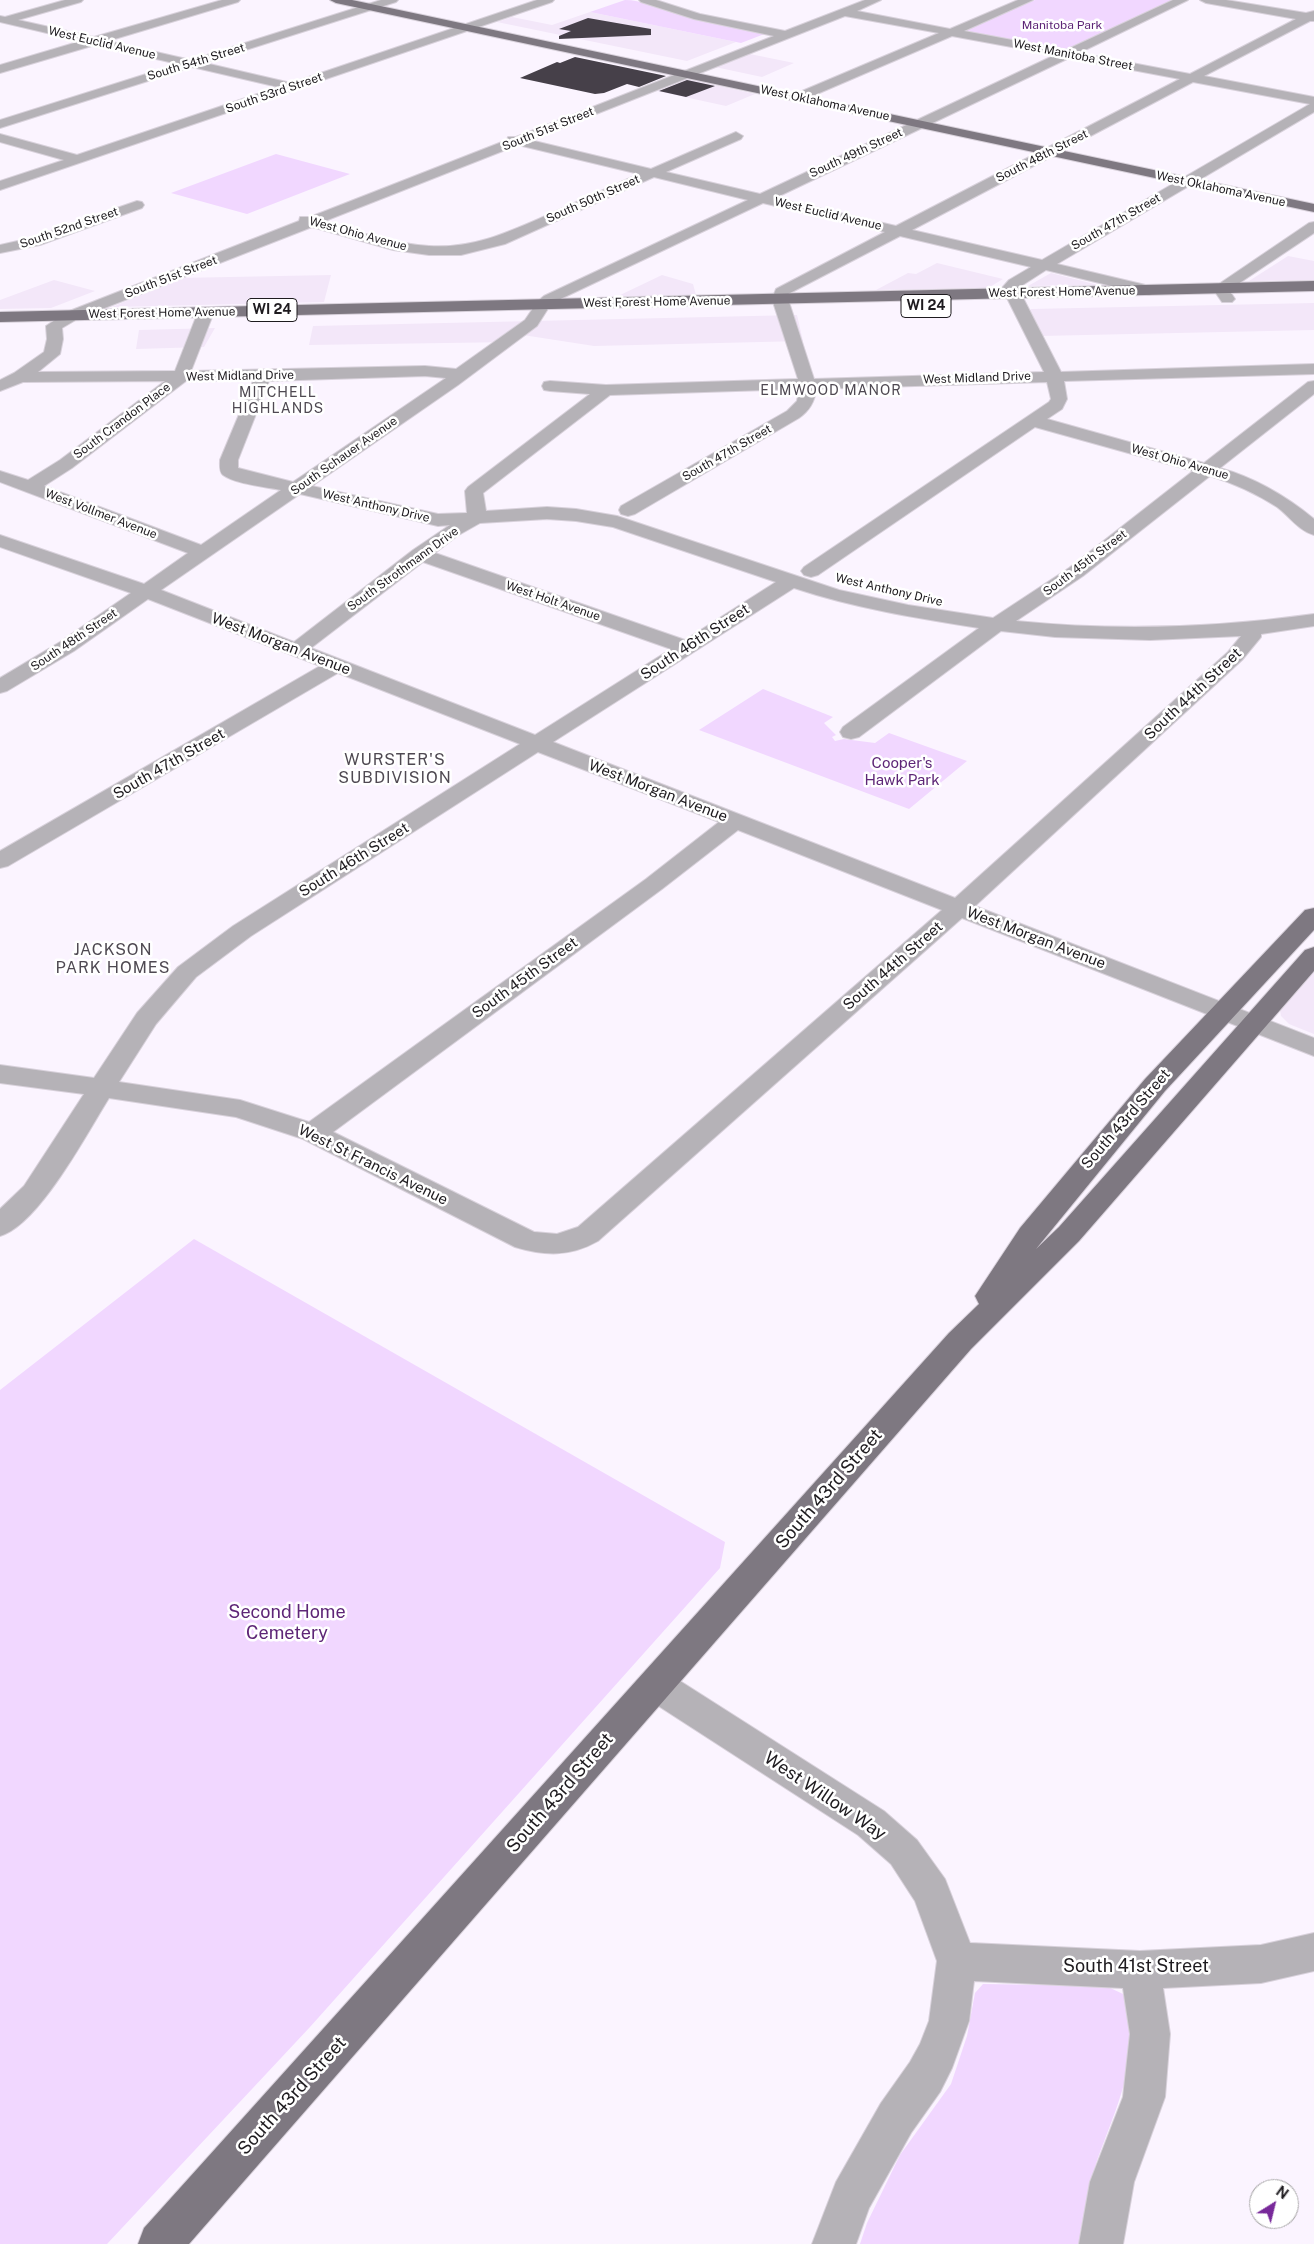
<!DOCTYPE html>
<style>
body{margin:0}
#map{position:relative;width:1314px;height:2244px;overflow:hidden;background:#fbf4ff;font-family:"Public Sans",sans-serif}
canvas{display:block}
.north{position:absolute;left:1249px;top:2179px;width:50px;height:50px;box-sizing:border-box;background:#fff;border:1px solid #a5a4a5;border-radius:50%;rotate:36deg;font-size:14px;font-weight:700;line-height:20px;text-align:center;color:#1e1b1f}
.north::after{content:'';display:block;margin:auto;width:18px;height:22px;background:#78299a;clip-path:polygon(50% 0,100% 100%,50% 72%,0 100%)}
</style>
<div id="map">
<canvas width="1314" height="2244"></canvas>
<div class="north">N</div>
</div>
<script>
const ctx = document.querySelector('canvas').getContext('2d');
ctx.lineJoin = 'round';
function fill(path, color) { ctx.fillStyle = color; ctx.fill(path, 'evenodd'); }
function stroke(path, color, width, dash) { ctx.strokeStyle = color; ctx.lineWidth = width; ctx.lineCap = dash ? 'butt' : 'round'; ctx.setLineDash(dash || []); ctx.stroke(path); }
function label(font, color, halo, rows, align = 'center') {
  ctx.font = font + ' "Public Sans",sans-serif'; ctx.lineWidth = 5; ctx.setLineDash([]); ctx.textBaseline = 'middle'; ctx.strokeStyle = halo; ctx.fillStyle = color; for (const [text, x, y, turn = 0] of rows) {
    ctx.save(); ctx.translate(x, y); ctx.rotate((+turn || 0) * Math.PI / 180); ctx.textAlign = isNaN(turn) ? turn : align; if (halo) ctx.strokeText(text, 0, 0); ctx.fillText(text, 0, 0); ctx.restore();
  }
}
fill(new Path2D(`
 M590 12 736 42 687 61 497 22 512 17 552 25Z
 M750 54 794 63 762 77 715 67Z
 M687 79 755 94 726 106 657 91Z
 M1288 256 1314 261V280L1249 281Z
 M937 263 1003 279 988 288 876 290 908 273 916 274Z
 M1051 273 1098 285 1028 286Z
 M331 275 324 302 112 307 179 278Z
 M662 275 693 284 696 295 616 297Z
 M54 280 95 291 51 308 0 309V300Z
 M1314 303V330L1040 336 1029 312 1031 309Z
 M797 315 803 341 594 346 523 335 514 342 309 345 313 326Z
 M215 328 204 347 136 349 139 330Z
 M1314 970V1034L1289 1024 1281 1016 1280 1010Z`), '#f3e7f9');
fill(new Path2D(`
 M625 0C642 0 655 8 671 12 703 20 735 26 767 33L741 43 590 12Z
 M1035 0H1175L1066 51 960 32Z
 M276 154 350 174 247 214 171 193Z
 M763 689 833 717 824 723 836 735 832 737 835 741 844 739 875 743 889 733 967 761 909 809 699 730Z
 M194 1239 725 1542 720 1568 310 2027 107 2244H0V1390Z
 M983 1984 1106 1986 1123 1994C1147 2051 1113 2113 1095 2167 1088 2188 1085 2211 1080 2233V2244H860L867 2223 900 2155 951 2084 967 2036 975 1993Z`), '#f1d7ff');
fill(new Path2D(`
 M588 18 651 29V35L559 39V36L571 31 559 29Z
 M575 57 666 76 639 87 627 84 604 93 595 94 520 78 557 62 560 63Z
 M687 80 715 86 686 97 659 91Z`), '#464049');
const minor = new Path2D(`
 M65 0H83L81 2 18 20 94 37 222 0H240L238 2 108 41 191 60 381 0H398L396 2 205 63 291 83 537 0H554L552 2 0 190V181L64 160 0 142V134L77 155 278 87 192 67 0 128V120L178 64 95 45 0 73V65L81 41 0 22V16L5 17Z
 M639 0H656L700 14 785 31 865 0H881L857 11 950 29 1018 0H1033L964 31 1066 50 1173 0H1188L1079 53 1190 74 1296 19 1206 3 1200 0H1226L1306 13 1314 11V21H1310L1204 76 1314 97V112L1057 264 1154 287 1157 290 1154 293 1149 295 1046 270 1018 288 1061 372 1314 364V374L1064 381 1067 399 1062 409 1047 419 1204 463 1308 382 1314 381V394L1220 468C1256 478 1286 496 1314 519V535C1299 531 1289 516 1277 507 1257 494 1233 483 1210 476L1083 576 1016 621C1116 631 1215 628 1314 614V626L1261 634V637L1242 660 975 906 1314 1038V1056L962 918 598 1241C570 1257 545 1256 515 1247L303 1139 236 1117 109 1098C87 1133 39 1225 0 1236V1209L24 1186 84 1094 0 1083V1065L94 1078 137 1013 178 967 233 926 520 744 338 673 8 866 0 868V851L320 666 148 599 74 651 7 691 0 693V678L60 642 131 593 0 547V535L144 584 188 553 0 482V471L28 480 60 460 165 381 23 382 0 391V380L14 373 44 352 47 339 46 326 67 312 299 221 300 217H310L507 140 508 137H516L774 36 694 19 641 2ZM845 16 939 33 795 94 793 97 795 100H803L952 36 1055 55 760 194 666 172 741 139 743 136 736 132 651 169 530 140ZM1069 58 1180 79 896 226 775 198ZM1193 82 1310 104 1042 260 912 230ZM518 145 639 174C610 187 581 200 552 213 511 231 474 249 429 246 393 244 359 232 325 221ZM654 177 748 200 544 296 538 301 525 320 456 369 425 366 191 371 214 312 212 309H200L198 312 175 371 38 372 60 354 63 339 62 328 79 318 312 227 393 250 429 255H461L505 244ZM763 203 885 232 776 289 772 299 798 379 606 385 550 381 544 382 542 386 544 390 550 391 590 394 468 487 465 491 467 513 438 514 312 486 458 385 537 326 549 307 554 302ZM900 236 1031 267 1009 280 1002 288 1044 372 814 379 788 299V294ZM425 376 446 378 293 482 238 468V460L269 381ZM186 381H253L220 460C220 465 219 472 223 475 235 484 266 487 281 490L201 545 44 486 72 468ZM1047 382 1051 399 1049 402 804 567 801 571 804 575 811 577 818 575 1035 427 1193 471 1069 568 993 618 908 605 839 590 617 516 576 509 547 507 486 511 483 493 610 395 799 389 797 401 787 411 621 506 619 510 621 514 628 516 635 514 799 418C809 411 815 402 816 389ZM300 494 438 526 450 525 413 550 294 642 161 590ZM547 519 576 521 613 527 776 582 685 640 435 553 457 536 480 523ZM423 562 671 649 535 735 311 648ZM794 588C854 608 916 618 979 628L843 727 840 732 843 737 851 739 859 737 1001 631 1055 637 1150 640 1241 636 1228 652 955 898 553 742ZM538 752 719 822 646 879 309 1122 240 1100 119 1082 156 1024 196 977 251 936ZM738 830 942 910 578 1227 557 1234 534 1232 333 1132 662 889Z
 M137 201 142 202 144 205 142 208 40 245 0 253V245L31 238Z
 M1314 222V233L1229 290 1235 299 1232 302H1222L1213 289 1216 286 1309 223Z
 M656 1670 669 1674 884 1811 917 1840 945 1879 970 1943 1140 1951 1261 1945 1314 1933V1971L1261 1983 1163 1988 1170 2034 1165 2097 1134 2182 1123 2244H1079L1090 2182 1123 2097 1130 2034 1123 1988 974 1981 969 2021 952 2068 940 2092 911 2133 869 2208 856 2244H812L836 2182 881 2103 910 2062 920 2044 929 2021 937 1961 915 1901 891 1864 858 1835 643 1696 638 1685 643 1674Z`);
const major = new Path2D(`
 M330 0H352L1314 204V212L336 3Z
 M1314 281V291L0 322V312Z
 M1314 908V930L1165 1091 1036 1249 1059 1227 1305 950 1314 947V971L1079 1241 971 1349 189 2244H138L144 2228 949 1333 979 1304 975 1296 1020 1228 1145 1079 1305 910Z`);
stroke(minor, '#d8d1db', 2);
stroke(major, '#d8d1db', 2);
fill(minor, '#b5b2b7');
fill(major, '#7e7881');
label('12px', '#5e2677', '#fff', [
 ["Manitoba Park",1062,25]
]);
label('12px', '#1e1b1f', '#fff', [
 ["West Euclid Avenue",102,43,13],
 ["West Manitoba Street",1073,55,11],
 ["South 54th Street",196,62,-17],
 ["South 53rd Street",274,93,-19],
 ["West Oklahoma Avenue",825,103,12],
 ["South 51st Street",548,129,-22],
 ["South 49th Street",856,153,-25],
 ["South 48th Street",1042,156,-27],
 ["West Oklahoma Avenue",1221,189,12],
 ["South 50th Street",593,199,-24],
 ["West Euclid Avenue",828,214,13],
 ["South 47th Street",1116,222,-30],
 ["South 52nd Street",69,228,-19],
 ["West Ohio Avenue",358,234,15],
 ["South 51st Street",171,277,-21],
 ["West Forest Home Avenue",1062,292,-1],
 ["West Forest Home Avenue",657,302,-1],
 ["West Forest Home Avenue",162,313,-1],
 ["West Midland Drive",240,376,-1],
 ["West Midland Drive",977,378,-2],
 ["South Crandon Place",122,421,-37],
 ["South 47th Street",727,453,-30],
 ["South Schauer Avenue",344,456,-35],
 ["West Ohio Avenue",1180,462,16],
 ["West Anthony Drive",376,506,13],
 ["West Vollmer Avenue",101,514,21],
 ["South 45th Street",1085,563,-37],
 ["South Strothmann Drive",403,569,-36],
 ["West Anthony Drive",889,590,13],
 ["West Holt Avenue",553,601,19],
 ["South 48th Street",74,640,-34]
]);
for (const [x, y, w] of [
 [926,306,50],
 [272,310,50]
]) { const box = new Path2D(); box.roundRect(x - w / 2, y - 11.5, w, 23, 4); ctx.fillStyle = '#fff'; ctx.fill(box); stroke(box, '#1e1b1f', 1); }
label('bold 14px', '#1e1b1f', null, [
 ["WI 24",926,306],
 ["WI 24",272,310]
]);
ctx.letterSpacing = '1px';
label('14px', '#4f4952', '#fff', [
 ["ELMWOOD MANOR",831,391],
 ["MITCHELL",278,393],
 ["HIGHLANDS",278,409]
]);
ctx.letterSpacing = '0px';
label('15px', '#1e1b1f', '#fff', [
 ["South 46th Street",695,642,-33],
 ["West Morgan Avenue",281,644,21],
 ["South 44th Street",1193,694,-43],
 ["South 47th Street",169,764,-30],
 ["West Morgan Avenue",658,791,21],
 ["South 46th Street",354,860,-32],
 ["West Morgan Avenue",1036,938,21],
 ["South 44th Street",893,966,-41],
 ["South 45th Street",525,978,-36],
 ["South 43rd Street",1126,1119,-49],
 ["West St Francis Avenue",373,1165,26]
]);
label('15px', '#5e2677', '#fff', [
 ["Cooper's",902,763],
 ["Hawk Park",902,780]
]);
ctx.letterSpacing = '1px';
label('16px', '#4f4952', '#fff', [
 ["WURSTER'S",395,760],
 ["SUBDIVISION",395,778],
 ["JACKSON",113,950],
 ["PARK HOMES",113,968]
]);
ctx.letterSpacing = '0px';
label('18px', '#1e1b1f', '#fff', [
 ["South 43rd Street",829,1489,-49],
 ["South 43rd Street",560,1793,-49],
 ["West Willow Way",825,1796,34],
 ["South 41st Street",1136,1966],
 ["South 43rd Street",292,2096,-48]
]);
label('18px', '#5e2677', '#fff', [
 ["Second Home",287,1612],
 ["Cemetery",287,1633]
]);
</script>
